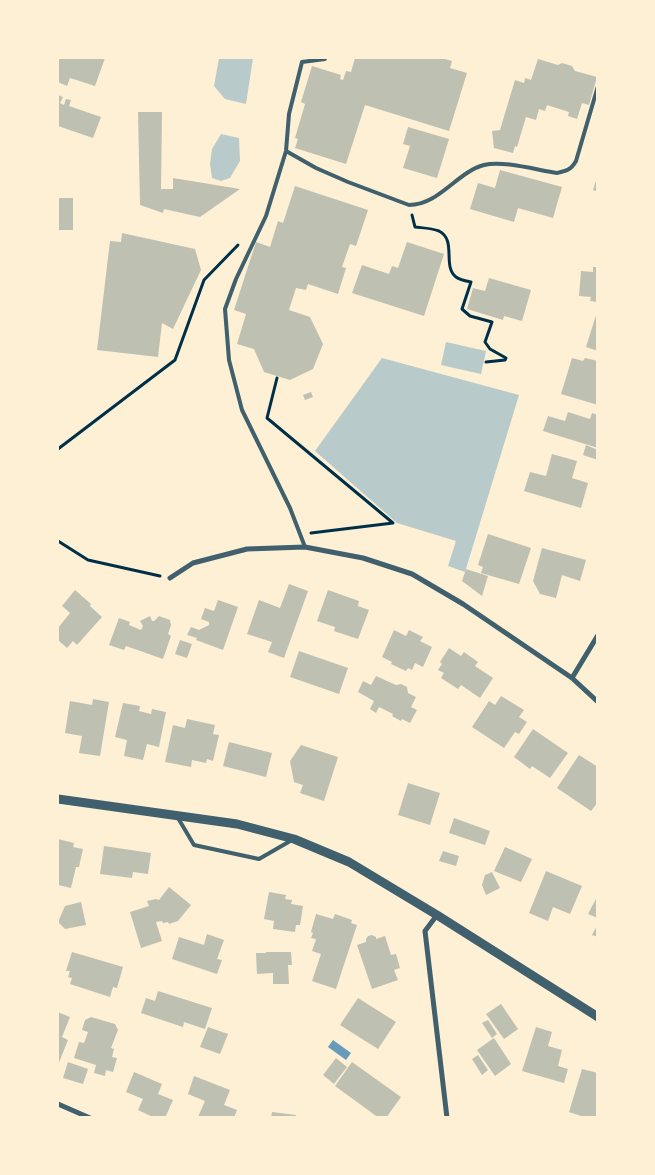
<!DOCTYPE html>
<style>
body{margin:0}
#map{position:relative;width:655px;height:1175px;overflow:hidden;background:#fdf0d5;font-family:Inter,sans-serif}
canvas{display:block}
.frame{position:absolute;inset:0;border:59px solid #fdf0d5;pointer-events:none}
</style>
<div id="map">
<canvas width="655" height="1175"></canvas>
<div class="frame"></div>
</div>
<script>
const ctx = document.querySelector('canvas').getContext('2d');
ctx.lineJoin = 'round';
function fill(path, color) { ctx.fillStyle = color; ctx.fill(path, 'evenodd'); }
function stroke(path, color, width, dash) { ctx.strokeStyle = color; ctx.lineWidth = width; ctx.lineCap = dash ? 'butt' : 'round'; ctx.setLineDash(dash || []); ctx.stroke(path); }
fill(new Path2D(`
 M219 58H253L246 104 225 99 214 86Z
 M221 134 239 138 240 161 230 178 221 181 212 178 210 164 212 149Z
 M446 342 486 351 481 374 441 365Z
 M382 358 519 395 465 572 448 566 456 541 397 523 315 451Z`), '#b9caca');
fill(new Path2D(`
 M333 1040 351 1053 346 1060 328 1047Z`), '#669bbc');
fill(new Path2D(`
 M58 58H105L95 86 70 78 67 86 58 82Z
 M355 58H441L452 61 450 68 467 73 449 131 365 105 346 164 295 148 298 139 295 138 305 104 301 102 312 66 341 75 340 79 343 80 346 71 351 72Z
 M538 59 558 65 562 63 572 66 575 71 597 77 589 105 582 103 577 119 568 116 569 112 547 105 545 111 539 109 536 120 526 117 517 147 515 146 513 153 494 148 492 131 500 130 515 80 524 83 525 78 531 80Z
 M58 95 63 97 60 103 64 105 66 99 71 100 69 106 101 117 93 138 58 126Z
 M138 112H162L161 189H173V178L240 189 200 217 164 209 163 213 140 205Z
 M408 127 449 139 437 178 403 168 410 146 403 144Z
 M500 170 562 187 553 218 518 208 514 222 470 209 478 183 495 188Z
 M597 178H598V192L593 190Z
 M295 186 368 210 356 246 350 244 342 267 346 268 338 294 308 284 306 290 296 288 289 310 310 317 323 344 313 369 290 380 264 372 254 349 237 344 246 314 234 310 256 242 270 247 278 221 283 223Z
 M58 198H73V230H58Z
 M122 233 195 249 201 270 173 329 162 323 158 357 97 350 110 241 121 242Z
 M407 242 444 254 424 316 352 293 362 265 389 274 392 266 398 268Z
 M593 267H598V302L590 301 591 297 579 296 581 271 593 272Z
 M489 278 531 290 522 321 504 316 503 320 467 309 473 288 485 291Z
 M597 312H598V351L586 347Z
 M572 358 583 361 585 358 598 361V405L561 394Z
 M311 392 313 397 305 400 303 395Z
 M568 412 590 419 592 413 598 415V448L543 431 548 416 565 421Z
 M586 445 598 450V460L583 455Z
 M552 454 577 461 572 478 588 483 581 508 524 491 530 472 546 476Z
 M488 534 531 548 519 584 481 573 483 567 478 565Z
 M542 548 586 560 580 581 562 575 556 598 540 594 533 581Z
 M466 569 488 576 482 596 462 581Z
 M289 584 308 591 284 658 268 652 272 642 247 634 259 600 280 608Z
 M75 590 91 604 90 606 102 617 77 645 73 641 67 648 58 640V628L70 613 62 606Z
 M328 590 359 601 358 606 369 610 358 639 334 631 335 627 317 621Z
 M218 600 238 607 223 650 196 640 197 638 187 635 191 627 199 630 209 625V622L201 619 205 608 214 611Z
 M150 616 152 621H154L159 616 170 620 171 625 168 634 171 636 163 659 126 646 124 650 109 645 119 618 130 622 129 625 141 630 143 626 140 621Z
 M394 630 406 636 409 630 423 637 420 641 432 647 423 667 415 663 412 670 408 668 406 671 391 664 392 662 382 657Z
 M180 640 192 644 187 658 175 654Z
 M449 648 461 656 464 652 478 662 475 666 493 678 480 698 461 685 458 689 441 678 444 673 438 670 442 664 440 662Z
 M299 651 348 668 339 694 290 677Z
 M376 676 396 685 401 684 407 687 408 693 416 697 411 707 417 710 410 723 402 719 401 721 392 716 393 714 379 707 376 713 370 709 374 701 358 692 363 681 371 685Z
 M501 696 524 710 519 717 527 722 519 734 515 732 504 748 472 727 489 701 495 705Z
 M93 699 109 702 100 756 79 753 82 736 65 733 70 701 92 705Z
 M123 703 140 706 139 711 151 714 152 709 166 712 159 747 147 744 143 760 124 756 127 740 115 737Z
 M187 719 215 725 213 734 219 735 213 761 207 759 206 763 192 760 191 767 165 762 173 725 185 728Z
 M533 729 568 753 550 778 532 766 530 769 514 757Z
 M229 742 272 753 266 777 223 766Z
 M301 745 338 757 324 801 300 793 303 785 294 782 290 761Z
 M579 755 598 767V802L591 811 557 788Z
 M408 783 440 793 430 825 398 815Z
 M454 818 490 831 485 845 449 833Z
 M58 839 74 843 73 847 83 849 79 867H76L71 888 58 885Z
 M104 846 151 853 148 874 133 872 132 878 100 874Z
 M505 847 532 859 521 882 494 871Z
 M443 851 459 856 456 866 439 861Z
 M546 871 582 886 570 914 553 907 548 921 529 913Z
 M492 872 500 888 486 895 482 885 485 875Z
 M169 887 191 905 178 921 169 924 168 922 163 923 162 921 156 922 162 941 141 948 130 912 149 906 147 901 156 899 159 900Z
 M269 892 286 895 285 899 292 900 291 904 303 906 300 925H296L295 932 273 929 274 921 264 919Z
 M598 895V918L588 914Z
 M81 902 86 925 65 929 58 922 65 906Z
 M316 914 333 919 335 914 352 920 351 923 357 925 336 989 312 981 321 954 312 951 316 939 311 938 313 933 311 932Z
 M598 924V937L592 935Z
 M207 934 224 940 217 959 222 960 217 974 172 959 179 937 204 945Z
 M372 935 376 937V939L385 936 391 955 396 954 400 968 394 970 398 980 372 989 357 945 366 942V939L368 936Z
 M72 952 123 967 117 988 113 987 110 997 70 984 72 978 68 977 70 971H66Z
 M266 952H291L292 965H288L289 984H273V973L257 974 256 953H266Z
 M158 991 212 1008 205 1029 184 1022 183 1027 141 1013 146 998 155 1001Z
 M358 998 396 1022 378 1049 340 1025Z
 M501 1004 518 1029 504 1039 486 1014Z
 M58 1012 70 1017 62 1037 68 1040 58 1065Z
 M91 1017 115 1024 118 1030 111 1048 114 1049 112 1057 117 1058 113 1072 106 1070 105 1076 94 1073 96 1065 74 1058 79 1042 84 1043 88 1032 82 1030 85 1020Z
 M488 1020 497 1034 492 1038 482 1023Z
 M208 1027 228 1034 220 1054 200 1047Z
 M536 1027 552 1032 548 1046 562 1050 558 1066 568 1069 564 1083 522 1071Z
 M494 1038 511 1064 495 1076 477 1050Z
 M478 1055 488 1070 482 1075 472 1059Z
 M336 1058 347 1067 334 1084 323 1075Z
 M68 1062 88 1069 83 1084 63 1078Z
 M352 1062 401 1097 386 1118H379L335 1086Z
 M582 1069 598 1073V1118H587L569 1112Z
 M134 1072 162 1084 158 1094 173 1100 165 1118H155L138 1110 143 1099 126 1092Z
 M194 1076 230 1090 224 1105 237 1110 234 1118 198 1117 205 1101 188 1094Z
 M272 1112 296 1115 295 1118H271Z`), '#bec0b2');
stroke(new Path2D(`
 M412 215 415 227C423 228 431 228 439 231 457 240 442 266 456 277 460 280 466 281 471 282L462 309 470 316 492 322 485 342 490 349 506 358 505 360 486 362
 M277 378 267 418 393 523 311 533
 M58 449 175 360 204 280 238 245
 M58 541 88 560 160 576`), '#003049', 3);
stroke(new Path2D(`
 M286 151 316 168 348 182 409 205C439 205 457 172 484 165 502 160 537 170 557 173 566 171 571 170 576 161L598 86
 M305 547 290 508 242 410 229 360 225 309 236 279 266 216 286 151 289 114 302 62 325 59V58
 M178 818 194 845 259 859 292 840`), '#3f606c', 4);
stroke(new Path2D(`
 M170 578 193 563 247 549 305 547 363 558 412 574 463 604 572 678 598 702
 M572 678 598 635
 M437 915 425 931 447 1118
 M58 1104 90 1118`), '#3f606c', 5);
stroke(new Path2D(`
 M58 799 237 824 294 839 349 862 437 915 598 1017`), '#3f606c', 9);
</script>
